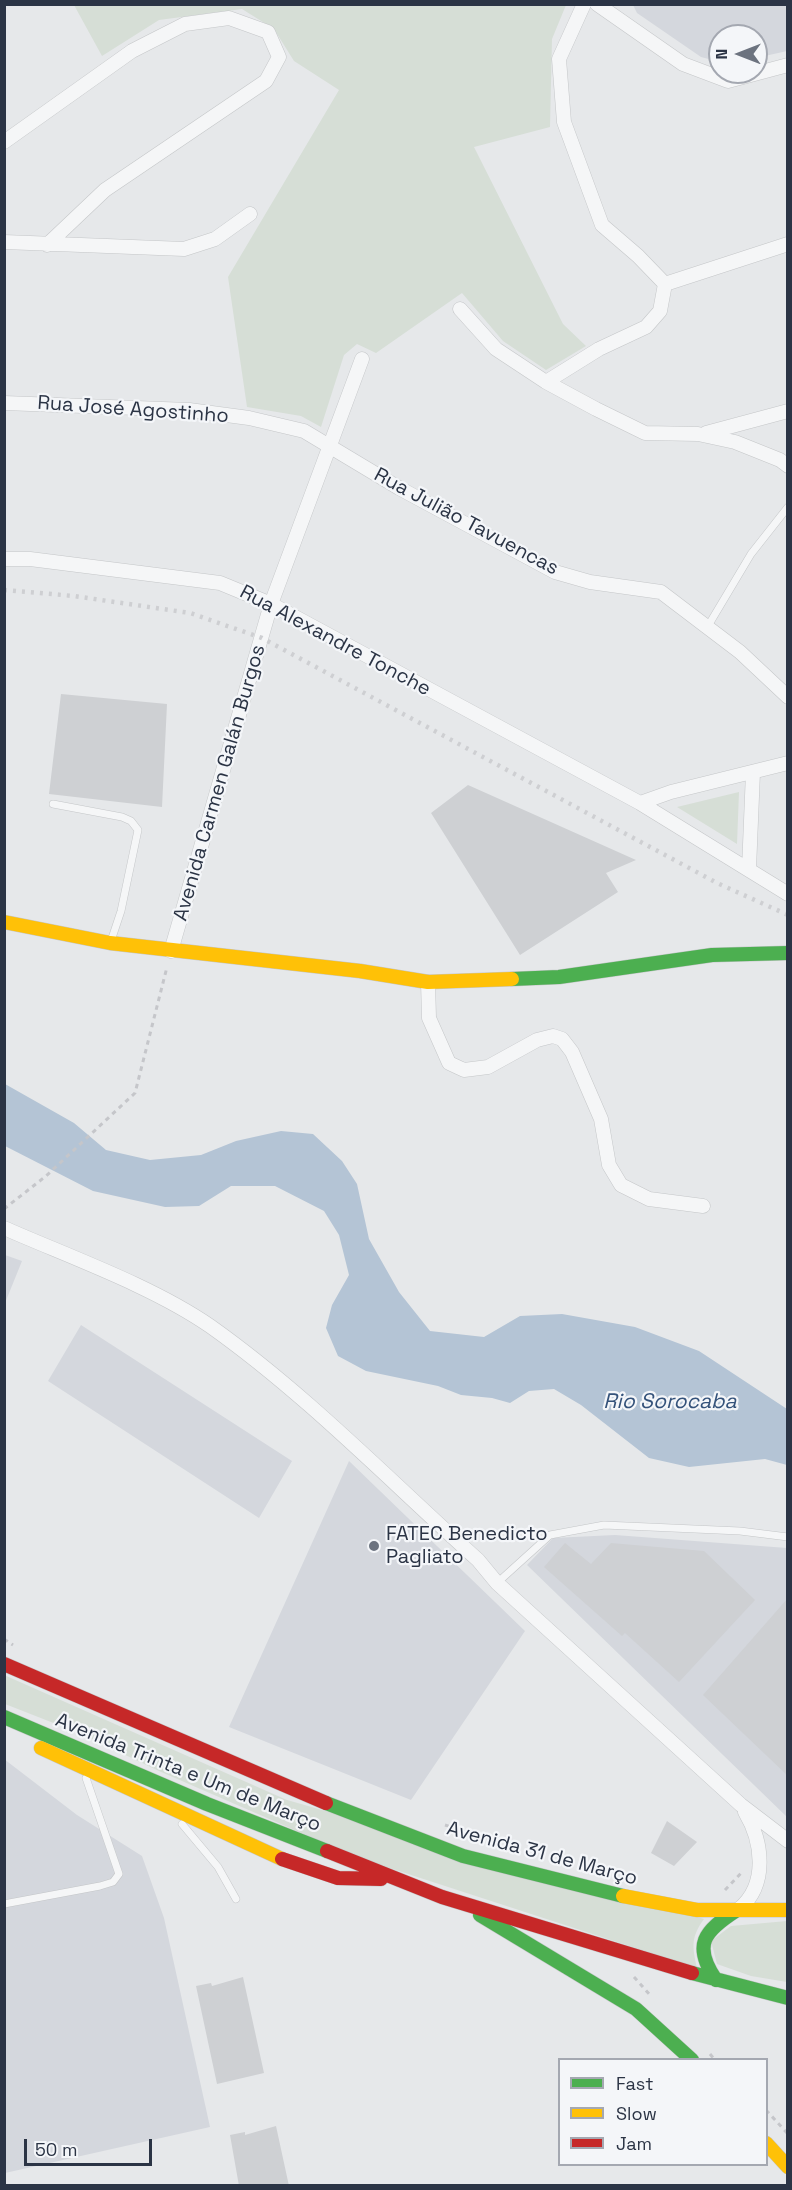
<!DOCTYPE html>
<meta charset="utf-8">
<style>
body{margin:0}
#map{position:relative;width:792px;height:2190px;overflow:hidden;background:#e6e8ea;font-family:"Space Grotesk",sans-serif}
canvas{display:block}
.frame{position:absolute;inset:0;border:6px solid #2b3445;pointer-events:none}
.legend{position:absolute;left:558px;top:2058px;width:210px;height:108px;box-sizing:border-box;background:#f4f6f9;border:2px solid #a4a8b1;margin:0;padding:8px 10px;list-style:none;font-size:18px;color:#2b3445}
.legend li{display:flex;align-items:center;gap:12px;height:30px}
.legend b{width:30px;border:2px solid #a4a8b1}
.north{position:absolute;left:708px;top:24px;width:60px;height:60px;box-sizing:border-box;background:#f4f6f9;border:2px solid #a4a8b1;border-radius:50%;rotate:270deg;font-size:16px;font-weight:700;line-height:24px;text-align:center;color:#2b3445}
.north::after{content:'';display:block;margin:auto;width:21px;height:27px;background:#6c737f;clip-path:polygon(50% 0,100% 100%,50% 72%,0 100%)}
.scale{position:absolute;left:24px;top:2139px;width:128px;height:27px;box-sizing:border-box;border:3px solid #2b3445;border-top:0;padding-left:8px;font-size:18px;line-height:21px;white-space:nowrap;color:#2b3445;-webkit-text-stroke:4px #f4f6f9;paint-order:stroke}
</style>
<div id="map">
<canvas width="792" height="2190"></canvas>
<div class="frame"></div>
<ul class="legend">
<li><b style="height:8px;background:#4caf50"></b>Fast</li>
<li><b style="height:8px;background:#ffc107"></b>Slow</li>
<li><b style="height:8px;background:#c62828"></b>Jam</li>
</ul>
<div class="north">N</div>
<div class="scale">50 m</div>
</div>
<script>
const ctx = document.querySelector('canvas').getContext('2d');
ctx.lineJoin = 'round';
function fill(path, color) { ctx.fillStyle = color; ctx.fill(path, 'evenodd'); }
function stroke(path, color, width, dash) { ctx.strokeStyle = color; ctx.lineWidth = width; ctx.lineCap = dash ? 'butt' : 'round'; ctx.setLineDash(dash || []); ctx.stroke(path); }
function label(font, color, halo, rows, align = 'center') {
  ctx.font = font + ' "Space Grotesk",sans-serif'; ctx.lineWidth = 4.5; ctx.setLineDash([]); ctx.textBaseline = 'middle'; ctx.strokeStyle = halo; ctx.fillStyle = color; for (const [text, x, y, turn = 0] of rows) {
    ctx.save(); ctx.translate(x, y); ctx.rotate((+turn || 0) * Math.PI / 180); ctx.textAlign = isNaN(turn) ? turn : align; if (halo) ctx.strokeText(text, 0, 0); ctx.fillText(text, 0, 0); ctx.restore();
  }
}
fill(new Path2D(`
 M633 5H787V51L756 58V36H720V62L701 57 637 13Z
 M5 1255 22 1261 5 1303Z
 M81 1325 292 1461 259 1518 48 1381Z
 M349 1461 525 1631 411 1800 229 1727Z
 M615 1535 787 1548V1817L527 1565 553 1538Z
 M4 1759 77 1815 142 1856 164 1918 210 2127 5 2173Z`), '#d4d7dd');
fill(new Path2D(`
 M74 5H566L552 39 550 127 474 147 563 324 586 346 546 370 503 341 462 293 376 353 357 344 344 355 321 427 301 416 247 407 228 277 339 90 294 61 274 29 242 9 159 20 102 56Z
 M739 792 737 844 677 807Z
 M4 1675 287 1800 704 1919C691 1937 692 1946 697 1968L359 1858 159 1771 79 1733 5 1704Z
 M787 1921V1982L751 1976 717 1964 711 1941 731 1926Z`), '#d6ded6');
fill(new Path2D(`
 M5 1084 74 1123 106 1150 150 1160 201 1155 236 1141 281 1131 313 1134 342 1161 357 1184 369 1239 399 1292 430 1331 484 1337 520 1316 562 1314 635 1327 699 1351 787 1409V1465L765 1459 689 1467 649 1458 581 1405 554 1389 529 1391 510 1403 492 1398 461 1395 438 1386 366 1371 338 1356 326 1328 332 1305 349 1275 339 1235 324 1211 275 1186H231L199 1206 165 1207 93 1191 5 1146Z`), '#b4c4d5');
fill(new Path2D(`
 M61 694 167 704 162 807 49 794Z
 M468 785 636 860 606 873 618 892 520 955 431 813Z
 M565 1543 591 1564 611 1543 704 1551 755 1600 679 1682 625 1633 622 1636 544 1567Z
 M788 1598V1776L703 1695Z
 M667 1821 697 1842 674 1866 651 1853Z
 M243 1977 264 2073 217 2084 196 1986 211 1983 212 1986Z
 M276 2126 289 2186H239L230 2135 245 2132V2135Z`), '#ced0d3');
const lane = new Path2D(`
 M708 626 751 554 788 507
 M53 804 122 817 131 821 138 830 121 911 111 941
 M497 1583 550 1535 604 1525 740 1531 788 1537
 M182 1824 218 1867 236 1899
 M4 1904 100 1886 113 1882 119 1874 86 1778`);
const street = new Path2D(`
 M584 4 559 59 564 122 602 225 638 256 665 284
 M597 4 683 64 728 81 788 65
 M4 142 132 51 185 24 229 18 268 32 279 57 266 81 105 190 47 245
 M4 242 184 249 215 239 250 214
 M665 284 788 244
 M460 309 496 349 546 382 596 409 645 433 698 434 735 442 780 460 788 466
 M546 382 599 349 646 327 660 311 665 284
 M4 403 189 410 249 418 304 431 399 488 555 572 590 582 661 592 740 652 788 697
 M706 433 788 411
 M4 559H30L220 583 271 604 640 803 788 894
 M640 803 671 792 788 763
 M749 869 753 772
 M171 951 271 604 362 359
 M428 982 429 1018 449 1063 464 1070 488 1067 537 1040 553 1036 562 1039 572 1052 601 1119 609 1165 621 1185 649 1199 703 1206
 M4 1228C70 1257 152 1286 210 1326 306 1394 390 1481 478 1560L497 1583 741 1805 788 1841
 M739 1909C768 1885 763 1842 745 1812`);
const fast = new Path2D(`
 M512 979 559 977 712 955 788 953
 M4 1717 207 1804 327 1851
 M326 1803 463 1856 623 1896
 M480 1915 636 2009 692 2060
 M692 1973 788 1998
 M716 1980C692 1945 704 1931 737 1910`);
const slow = new Path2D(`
 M4 922 110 943 360 971 428 982 512 979
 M41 1748 282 1859
 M623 1896 697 1910H788
 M766 2143 788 2167`);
const jam = new Path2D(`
 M4 1664 326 1803
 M327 1851 442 1897 692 1973
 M282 1859 338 1878 381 1879`);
stroke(lane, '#c4c6c8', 8);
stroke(street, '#c4c6c8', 15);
stroke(fast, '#c4c6c8', 15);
stroke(slow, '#c4c6c8', 15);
stroke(jam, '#c4c6c8', 15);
stroke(new Path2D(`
 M4 1209 46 1176 135 1093 167 967
 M4 1639 13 1645
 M445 1825 499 1843
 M725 1890 743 1871
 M634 1977 650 1995
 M710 2054 715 2060
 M766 2110 788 2134`), '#c5c6ca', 3, [4.5, 4.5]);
stroke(lane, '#f5f6f7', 7);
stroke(street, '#f5f6f7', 14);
stroke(fast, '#4caf50', 14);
stroke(slow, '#ffc107', 14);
stroke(jam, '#c62828', 14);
stroke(new Path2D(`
 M4 590 74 596 190 613 262 638 717 883 788 915`), '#cecfd2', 4.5, [3, 6]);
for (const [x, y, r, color] of [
 [374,1546,6,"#6c737f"]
]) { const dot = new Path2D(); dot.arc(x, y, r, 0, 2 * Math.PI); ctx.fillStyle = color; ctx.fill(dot); stroke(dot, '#f4f6f9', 2); }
label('20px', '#2b3445', '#f4f6f9', [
 ["Rua José Agostinho",133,410,4],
 ["Rua Julião Tavuencas",466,522,28],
 ["Rua Alexandre Tonche",335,641,28],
 ["Avenida Carmen Galán Burgos",220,783,-74],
 ["Avenida Trinta e Um de Março",188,1773,22],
 ["Avenida 31 de Março",542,1854,15]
]);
label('20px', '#2b3445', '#f4f6f9', [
 ["FATEC Benedicto",386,1535],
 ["Pagliato",386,1558]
], 'left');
label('italic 21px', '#34527a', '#f4f6f9', [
 ["Rio Sorocaba",670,1402]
]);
</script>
